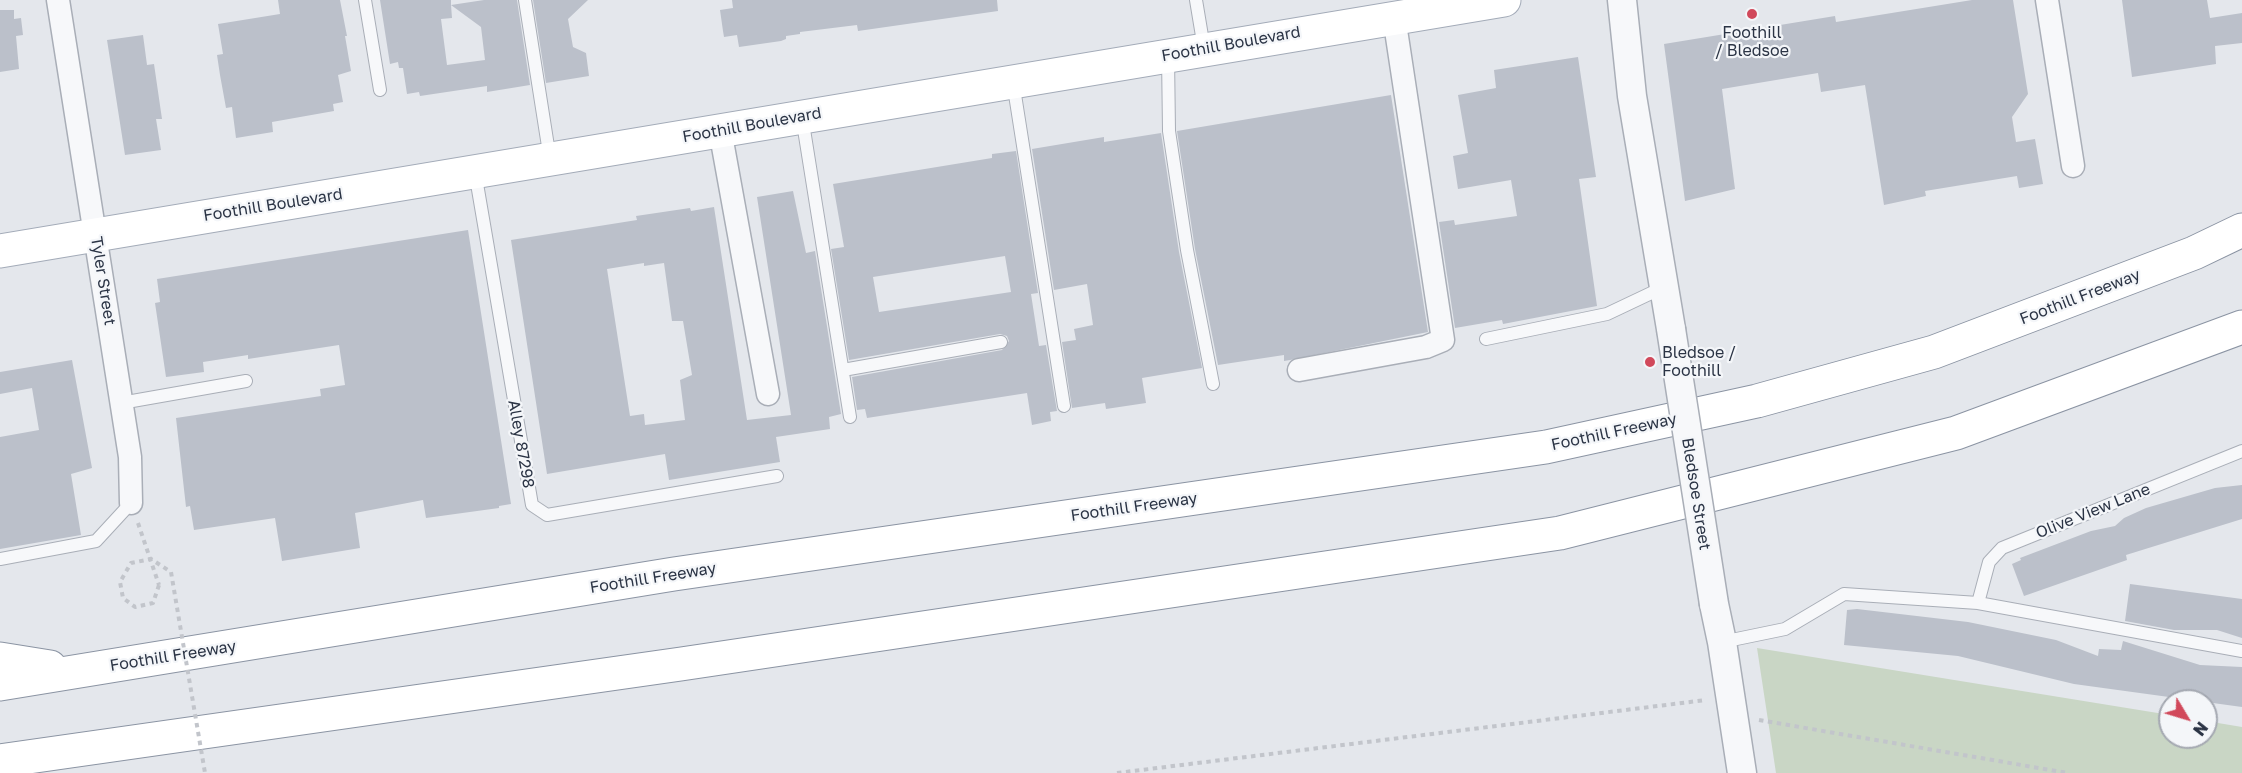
<!DOCTYPE html>
<style>
body{margin:0}
#map{position:relative;width:2242px;height:773px;overflow:hidden;background:#e4e7ec;font-family:"Golos Text",sans-serif}
canvas{display:block}
.north{position:absolute;left:2158px;top:689px;width:60px;height:60px;box-sizing:border-box;background:#f4f6f9;border:2px solid #a4a8b1;border-radius:50%;rotate:128deg;font-size:16px;font-weight:700;line-height:24px;text-align:center;color:#2b3445}
.north::after{content:'';display:block;margin:auto;width:21px;height:27px;background:#d1495b;clip-path:polygon(50% 0,100% 100%,50% 72%,0 100%)}
</style>
<div id="map">
<canvas width="2242" height="773"></canvas>
<div class="north">N</div>
</div>
<script>
const ctx = document.querySelector('canvas').getContext('2d');
ctx.lineJoin = 'round';
function fill(path, color) { ctx.fillStyle = color; ctx.fill(path, 'evenodd'); }
function stroke(path, color, width, dash) { ctx.strokeStyle = color; ctx.lineWidth = width; ctx.lineCap = dash ? 'butt' : 'round'; ctx.setLineDash(dash || []); ctx.stroke(path); }
function label(font, color, halo, rows, align = 'center') {
  ctx.font = font + ' "Golos Text",sans-serif'; ctx.lineWidth = 4.5; ctx.setLineDash([]); ctx.textBaseline = 'middle'; ctx.strokeStyle = halo; ctx.fillStyle = color; for (const [text, x, y, turn = 0] of rows) {
    ctx.save(); ctx.translate(x, y); ctx.rotate((+turn || 0) * Math.PI / 180); ctx.textAlign = isNaN(turn) ? turn : align; if (halo) ctx.strokeText(text, 0, 0); ctx.fillText(text, 0, 0); ctx.restore();
  }
}
fill(new Path2D(`
 M1757 648 2170 715V737H2206V721L2242 727V773H1776Z`), '#c9d6c5');
fill(new Path2D(`
 M278 0H340L347 36H345L351 71 338 75 343 102 333 104 334 111 272 122 273 132 236 138 232 107 226 108 220 75 217 55 223 54 218 24 280 14Z
 M380 0H451V5L484 0H517L530 85 487 92V86L420 96 419 92 407 94 403 68H399L398 62 390 64ZM451 5 481 27 485 60 447 65 441 19 452 18Z
 M533 0H588L568 19 573 47 586 53 589 76 546 83Z
 M732 0H997L998 11 858 31 857 25 800 32V34L786 36V39L781 41 739 47 737 35 724 37 723 31 720 10 733 8Z
 M1972 0H2013L2028 94 2012 117 2016 142 2035 139 2043 184 2019 188 2017 176 1925 191 1926 196 1884 205 1865 85 1821 92 1818 73 1722 89 1735 189 1685 201 1664 44 1835 16 1836 22Z
 M2122 0H2207L2210 18 2242 13V43L2215 46 2216 64 2132 77Z
 M0 10H14V19L21 18 23 35 16 36 19 69 0 72Z
 M143 35 147 65 154 64 162 119H156L161 150 125 155 107 40Z
 M1578 57 1596 177 1579 179 1597 306 1503 324 1502 320 1455 328 1439 222 1454 220 1455 225 1517 216 1511 180 1458 189 1453 156 1468 153 1458 95 1496 88 1494 70Z
 M1391 95 1428 332 1290 360 1284 361V355L1218 365 1195 249 1177 131Z
 M1161 133 1179 252 1202 368 1142 378 1146 403 1106 409 1105 403 1072 408 1062 342 1076 340 1074 329 1093 325 1087 284 1054 290 1032 149 1104 137V142Z
 M1016 151 1038 293 1031 294 1039 346 1046 345 1057 411 1050 412 1051 421 1032 425 1027 393 867 418 865 409 857 410 852 377 1002 350 1009 341 1007 336 1000 334 849 360 831 249 844 247 833 184 992 158V154ZM1005 256 1011 292 879 312 873 277Z
 M793 191 806 253 815 251 841 414 829 417 830 429 776 437 780 462 669 480 665 454 547 474 511 240 637 220 636 216 690 208 691 211 714 207 747 420 791 415 757 197ZM644 263V266L664 263 672 321H683L692 375 680 380 685 420 645 425 644 414 630 416 607 269Z
 M468 230 511 504 499 506V508L426 518 423 500 355 513 360 548 282 561 275 518 194 530 190 506 186 507 176 418 321 396 320 389 345 385 339 345 248 359V355L203 362 204 372 166 377 155 303 160 302 157 279Z
 M72 360 92 468 71 474 81 535 0 549V437L39 430 32 388 0 394V372Z
 M2242 485V519L2126 555 2127 560 2024 596 2012 564 2021 560 2020 558 2091 531 2115 526 2124 518 2146 508 2215 488Z
 M2130 584 2242 599V638L2217 630H2174L2125 621Z
 M1857 609 1968 622 2056 640 2098 656 2099 649 2121 650 2123 641 2200 665 2242 667V707L2074 684 1958 656 1844 645 1847 610Z`), '#bbc0ca');
const service = new Path2D(`
 M365 0 380 90
 M525 0 550 159
 M1196 0 1204 48
 M1168 56 1169 131 1187 250 1213 384
 M1013 82 1064 406
 M802 117 850 417
 M475 172 532 505 547 515 777 476
 M1486 339 1607 314 1664 287
 M843 370 1001 342
 M121 403 246 381
 M0 559 96 541 131 503
 M1978 603 1989 562 2002 548 2242 451
 M1722 642 1785 629 1844 594 1978 603 2242 651`);
const minor = new Path2D(`
 M58 0 130 457 131 503
 M2047 0 2073 166
 M720 130 768 394
 M1299 370 1426 347 1443 340 1394 17`);
const tertiary = new Path2D(`
 M1622 0 1632 96 1671 329
 M1714 604 1722 642 1742 773`);
const primary = new Path2D(`
 M0 251 1504 0`);
const motorway = new Path2D(`
 M0 659 50 667
 M0 684 674 574 1546 447 1757 401 1934 352 2194 253 2242 230
 M0 761 681 664 1560 533 1956 433 2242 327`);
stroke(service, '#a9aeb7', 14);
stroke(minor, '#a9aeb7', 25);
stroke(tertiary, '#a9aeb7', 31);
stroke(primary, '#a3abb8', 35);
stroke(motorway, '#8b94a3', 35);
stroke(new Path2D(`
 M138 523 159 585
 M1759 720 2068 773
 M1117 773 1706 700`), '#c2c5cb', 4, [4.5, 4.5]);
stroke(service, '#f7f8fa', 12);
stroke(minor, '#f7f8fa', 22);
stroke(tertiary, '#f7f8fa', 28);
stroke(primary, '#fff', 33);
stroke(motorway, '#fff', 33);
const tertiaryBridge = new Path2D(`
 M1671 329 1714 604`);
stroke(tertiaryBridge, '#a9aeb7', 31, []);
stroke(new Path2D(`
 M159 585 153 603 135 607 123 598 120 582 131 563 151 559 171 572 205 773`), '#c2c5cb', 4, [4.5, 4.5]);
stroke(tertiaryBridge, '#f7f8fa', 28);
for (const [x, y, r, color] of [
 [1752,14,6,"#d1495b"],
 [1650,362,6,"#d1495b"]
]) { const dot = new Path2D(); dot.arc(x, y, r, 0, 2 * Math.PI); ctx.fillStyle = color; ctx.fill(dot); stroke(dot, '#f4f6f9', 2); }
label('16px', '#2b3445', '#f4f6f9', [
 ["Foothill",1752,33],
 ["/ Bledsoe",1752,51],
 ["Bledsoe /",1662,353,"left"],
 ["Foothill",1662,371,"left"]
]);
label('16px', '#2b3445', '#f4f6f9', [
 ["Foothill Boulevard",1231,44,-10],
 ["Foothill Boulevard",752,125,-10],
 ["Foothill Boulevard",273,205,-9],
 ["Tyler Street",103,281,81],
 ["Foothill Freeway",2080,297,-21],
 ["Foothill Freeway",1614,432,-12],
 ["Alley 87298",521,444,80],
 ["Bledsoe Street",1696,494,81],
 ["Foothill Freeway",1134,507,-8],
 ["Olive View Lane",2093,511,-22],
 ["Foothill Freeway",653,578,-9],
 ["Foothill Freeway",173,656,-9]
]);
</script>
